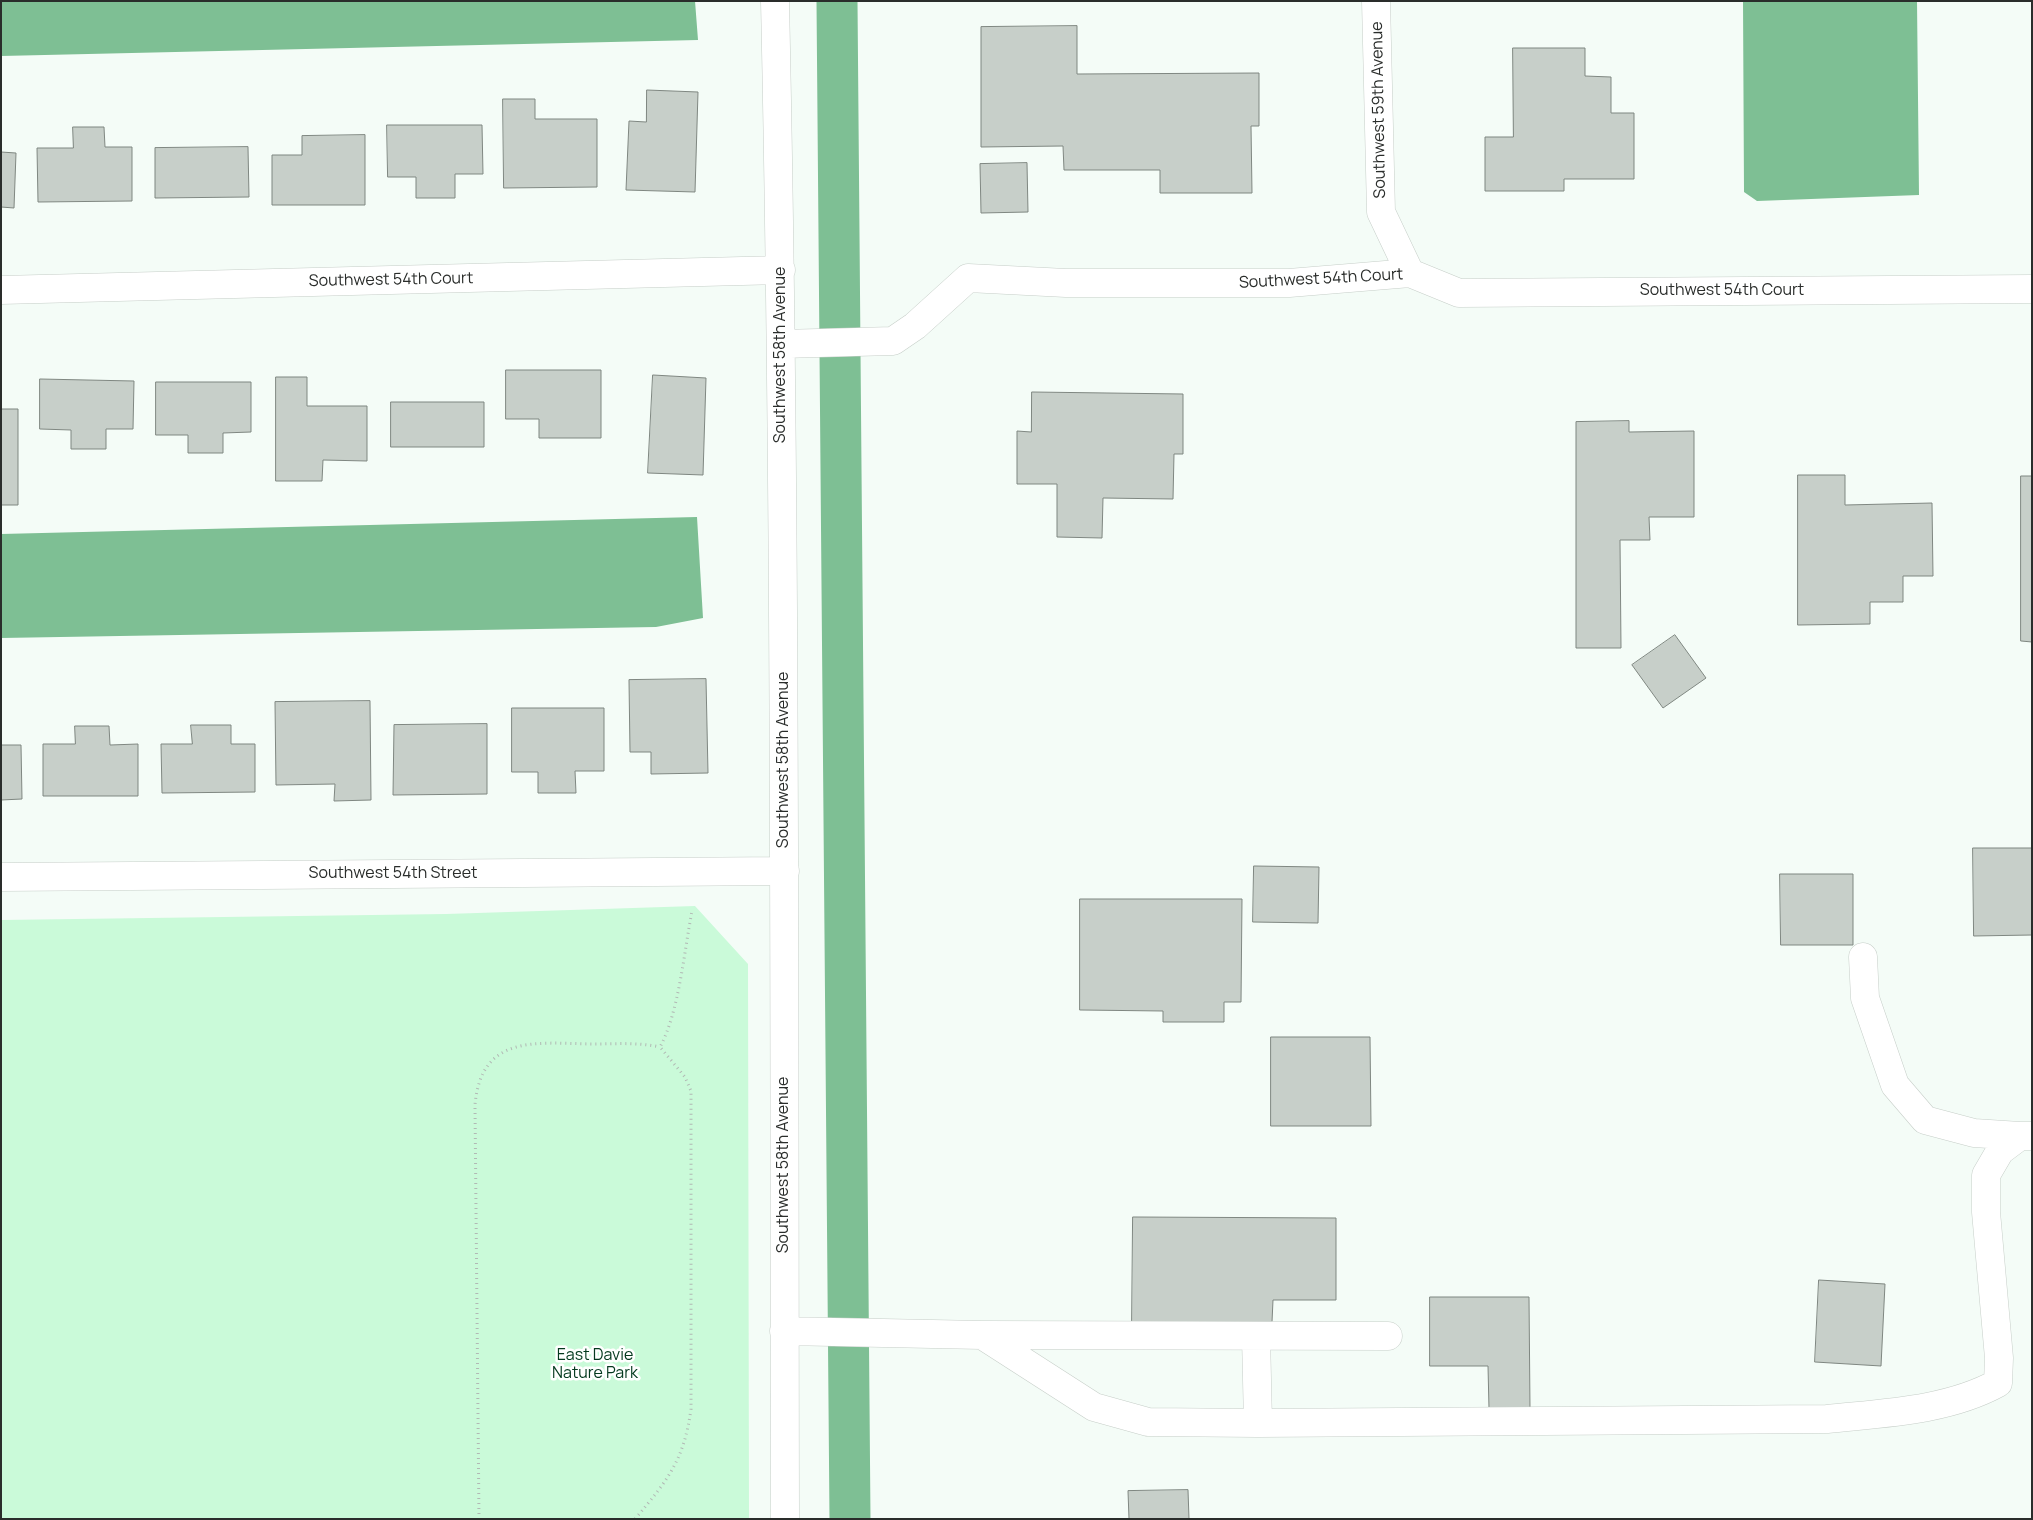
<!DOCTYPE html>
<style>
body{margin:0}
#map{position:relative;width:2033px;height:1520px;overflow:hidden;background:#f4fcf7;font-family:Manrope,sans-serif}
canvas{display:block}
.frame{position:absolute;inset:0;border:2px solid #2a2d2b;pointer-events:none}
</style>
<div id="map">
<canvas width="2033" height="1520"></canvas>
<div class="frame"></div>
</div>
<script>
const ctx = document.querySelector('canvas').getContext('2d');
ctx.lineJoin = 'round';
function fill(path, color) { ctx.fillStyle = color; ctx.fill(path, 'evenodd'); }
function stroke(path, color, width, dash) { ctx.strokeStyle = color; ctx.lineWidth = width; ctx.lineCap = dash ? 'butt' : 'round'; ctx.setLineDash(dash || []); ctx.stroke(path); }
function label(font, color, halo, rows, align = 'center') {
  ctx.font = font + ' Manrope,sans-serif'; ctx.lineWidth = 5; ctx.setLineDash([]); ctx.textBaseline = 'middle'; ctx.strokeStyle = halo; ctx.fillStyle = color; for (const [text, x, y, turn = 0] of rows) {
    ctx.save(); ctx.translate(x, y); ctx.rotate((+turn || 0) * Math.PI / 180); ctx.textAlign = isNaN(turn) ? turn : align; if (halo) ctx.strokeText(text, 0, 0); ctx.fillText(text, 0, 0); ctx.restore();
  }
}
fill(new Path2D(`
 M695 906 748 964 749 1519H1V920L446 914Z`), '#cafad9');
fill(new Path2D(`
 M1 1H695L698 40 1 56Z
 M1743 1H1917L1919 195 1757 201 1744 192Z
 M697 517 703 618 656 627 1 638V534Z`), '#7ebf94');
stroke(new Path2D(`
 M837 1 850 1519`), '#7ebf94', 41);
const building = new Path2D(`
 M1077 26V74L1259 73V126H1251L1252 193H1160V170H1064L1063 146 981 147V27Z
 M1513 48H1585V76L1611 77V113H1634V179H1564V191H1485V137H1513Z
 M647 90 698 92 695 192 626 190 629 121 646 122Z
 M503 99H535V119H597V187L504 188Z
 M387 125H482L483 174H455V198H416V177H388Z
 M73 127H104L105 147H132V201L38 202 37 148H73Z
 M365 135V205H272V155H302V136Z
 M248 147 249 197 155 198V148Z
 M1 152 16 153 14 208 1 207Z
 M1027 163 1028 212 981 213 980 164Z
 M506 370H601V438H539V419H506Z
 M653 375 706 378 703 475 648 473Z
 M276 377H307V406H367V461L323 460 322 481H276Z
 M40 379 134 381 133 429H106V449H71V430L40 429Z
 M156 382H251V432L223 433V453H188V435H156Z
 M1032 392 1183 394V454H1174L1173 499 1103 498 1102 538 1057 537V484H1017V431L1031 432Z
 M391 402H484V447H391Z
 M1 409H18V505H1Z
 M1629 421V432L1694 431V517H1649L1650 540H1620L1621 648H1576V422Z
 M1798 475H1845V505L1932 503 1933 576H1903V602H1870V624L1798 625Z
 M2021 476H2032V642L2021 641Z
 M1675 635 1706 678 1663 708 1632 665Z
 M706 679 708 773 651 774V752H630L629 680Z
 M370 701 371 800 334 801 335 784 276 785 275 702Z
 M512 708H604V771H575L576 793H538V772H512Z
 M487 724V794L393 795 394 725Z
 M191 725H231V744H255V792L162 793 161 744H192Z
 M75 726H109L110 745 138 744V796H43V744H75Z
 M1 745H21L22 799 1 800Z
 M1973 848H2032V935L1974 936Z
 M1254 866 1319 867 1318 923 1253 922Z
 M1780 874H1853V945H1781Z
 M1080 899H1242L1241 1002H1224V1022H1163V1011L1080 1010Z
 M1271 1037H1370L1371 1126H1271Z
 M1133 1217 1336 1218V1300H1273L1272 1322H1132Z
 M1819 1280 1885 1284 1881 1366 1815 1362Z
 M1430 1297H1529L1530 1409H1489L1488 1366H1430Z
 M1188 1490 1189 1519H1129L1128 1491Z`);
fill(building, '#c7cfc9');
stroke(building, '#7f8781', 1);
const minor = new Path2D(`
 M775 1C786 507 784 1013 785 1519
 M1376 1 1381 212 1410 273
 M1 290 781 270
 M781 344 893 341 915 326 968 278 1066 283H1289L1410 273 1459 293 2032 289
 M1 877 785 871
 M1863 957 1865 998 1895 1085 1925 1120 1974 1133 2020 1136
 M784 1331 982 1335 1388 1336
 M982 1335 1094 1407 1148 1422 1258 1423 1256 1336
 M1258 1423 1827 1419C1883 1413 1947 1411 1998 1383L1999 1358 1986 1212V1175L2000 1151 2020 1136H2032`);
stroke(minor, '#c6cec8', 29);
stroke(new Path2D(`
 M479 1519 475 1105C481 1034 536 1043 591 1044 614 1044 637 1042 660 1047
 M635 1519C668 1480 684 1460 691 1409V1091L685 1077 660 1047C679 1012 684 952 692 911`), '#b1b8b4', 3, [1, 4]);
stroke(minor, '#fff', 28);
label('16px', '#2a2d2b', '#fff', [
 ["Southwest 59th Avenue",1379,110,-91],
 ["Southwest 54th Court",1321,279,-3],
 ["Southwest 54th Court",391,280,-1],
 ["Southwest 54th Court",1722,291],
 ["Southwest 58th Avenue",781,355,-90],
 ["Southwest 58th Avenue",784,760,-90],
 ["Southwest 54th Street",393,874],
 ["Southwest 58th Avenue",784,1165,-90]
]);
label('16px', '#04391e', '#fff', [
 ["East Davie",595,1356],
 ["Nature Park",595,1374]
]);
</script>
